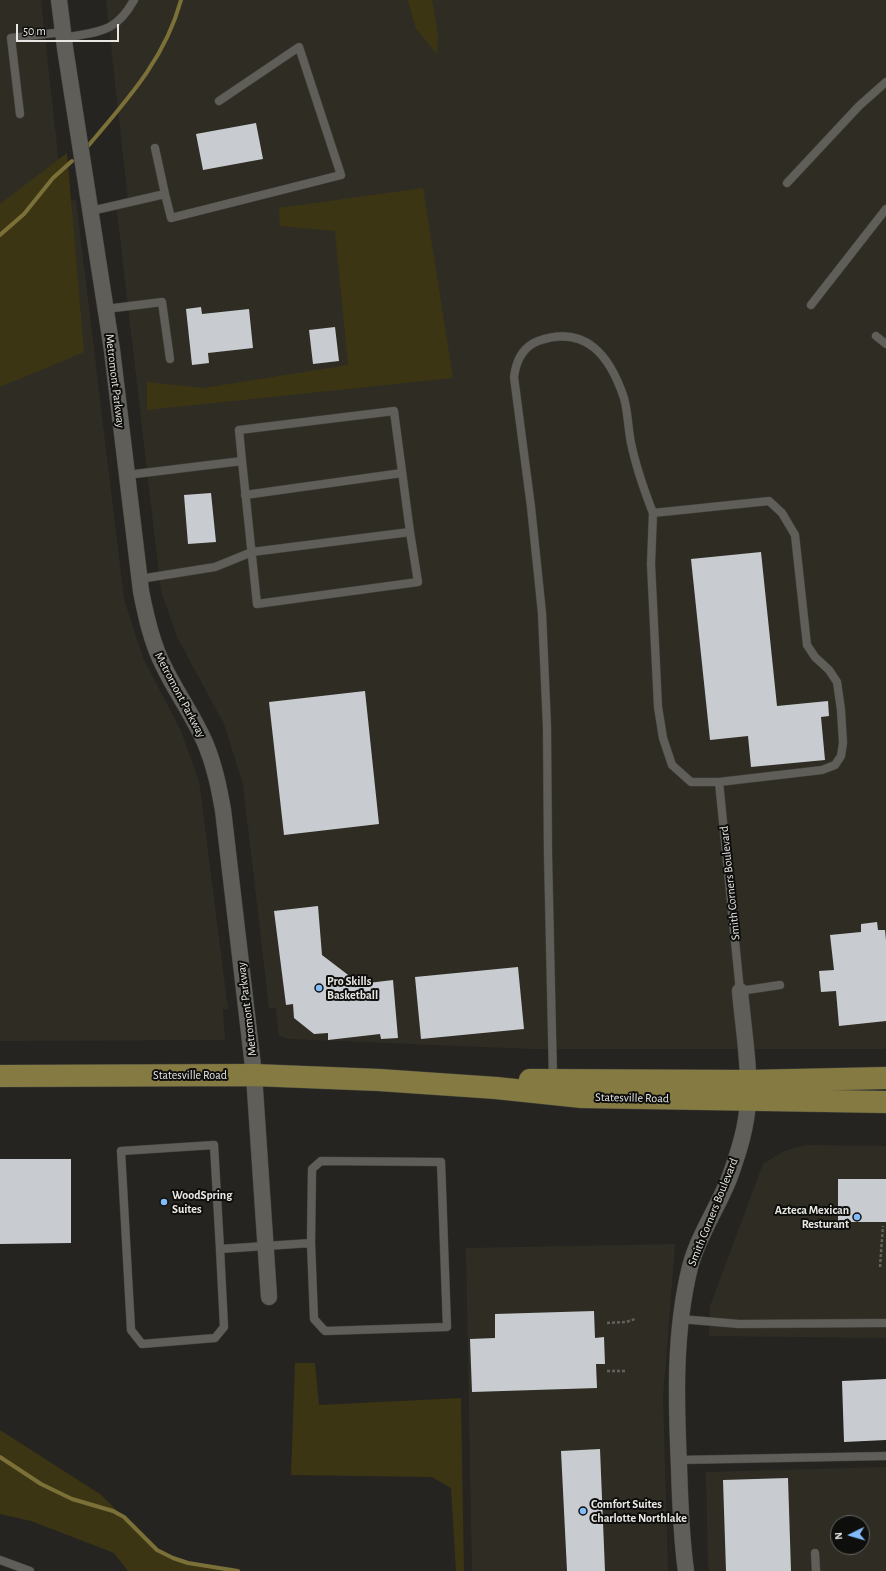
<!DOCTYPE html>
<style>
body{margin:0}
#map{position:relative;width:886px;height:1571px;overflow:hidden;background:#252420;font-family:"Alegreya Sans",sans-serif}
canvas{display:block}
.north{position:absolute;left:830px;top:1515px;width:40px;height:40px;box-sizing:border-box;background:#0e0e0c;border:1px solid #656562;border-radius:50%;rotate:265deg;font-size:11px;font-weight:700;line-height:16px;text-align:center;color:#e8e7e4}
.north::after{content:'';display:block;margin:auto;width:14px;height:18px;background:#82bcfa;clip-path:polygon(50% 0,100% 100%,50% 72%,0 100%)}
.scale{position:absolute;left:16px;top:24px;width:103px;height:18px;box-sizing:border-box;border:2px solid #e8e7e4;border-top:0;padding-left:5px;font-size:12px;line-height:14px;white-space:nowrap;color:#e8e7e4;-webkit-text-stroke:3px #0e0e0c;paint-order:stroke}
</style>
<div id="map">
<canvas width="886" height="1571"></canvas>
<div class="north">N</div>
<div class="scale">50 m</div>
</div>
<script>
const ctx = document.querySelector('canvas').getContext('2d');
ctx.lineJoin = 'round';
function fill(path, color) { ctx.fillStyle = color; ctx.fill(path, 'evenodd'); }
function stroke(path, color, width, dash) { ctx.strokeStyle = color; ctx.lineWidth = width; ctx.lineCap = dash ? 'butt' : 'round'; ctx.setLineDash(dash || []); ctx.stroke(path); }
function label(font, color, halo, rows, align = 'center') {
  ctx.font = font + ' "Alegreya Sans",sans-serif'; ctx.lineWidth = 4; ctx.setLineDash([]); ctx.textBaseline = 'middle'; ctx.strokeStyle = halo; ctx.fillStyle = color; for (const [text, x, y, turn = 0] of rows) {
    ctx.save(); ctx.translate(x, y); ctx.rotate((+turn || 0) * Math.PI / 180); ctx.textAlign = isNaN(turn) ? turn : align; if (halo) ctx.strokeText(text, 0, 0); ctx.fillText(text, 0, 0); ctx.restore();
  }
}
fill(new Path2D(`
 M0 0H41L63 201 76 200 124 599 143 658 181 731 199 781 228 1009H223L225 1040 0 1041Z
 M106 0H886V1049H534L290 1039 279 1036 276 1008H269L243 784 224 724 177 637 161 591 116 203 128 201Z
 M805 1145 886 1146V1338L709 1336 710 1306 763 1164 784 1151Z
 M675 1244 663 1397 668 1571H472L466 1248Z
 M886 1467V1571H710L708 1566 706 1472ZM838 1523H862V1547H838Z`), '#2f2d23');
fill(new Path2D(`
 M408 0H432L438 34 437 54 416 29Z
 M67 153 84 352 0 387V204Z
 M423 188 453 378 147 410V382L204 388 348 365 335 231 280 226 279 208Z
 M295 1363H315L319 1405 461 1398 464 1571H456L451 1488 432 1477 291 1475Z
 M0 1430 100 1494 157 1550 173 1558 188 1563 238 1571H128L114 1553 31 1521 0 1514Z`), '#3b3514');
stroke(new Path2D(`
 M88 146C127 100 165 59 181 0
 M0 235 24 214 53 178 72 161
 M0 1457 41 1484 72 1499 113 1511 124 1517 157 1550 173 1558 188 1563 238 1571`), '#7b7037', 4);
fill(new Path2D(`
 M256 123 263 159 203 170 196 134Z
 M201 307 202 314 249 309 253 348 208 353 209 363 192 365 186 309Z
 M335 327 339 361 313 364 309 330Z
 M211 493 216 542 188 544 184 495Z
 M761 552 777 706 828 701 829 716 821 717 825 760 751 767 748 736 710 740 691 559Z
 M365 691 379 824 284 835 269 702Z
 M318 906 322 955 360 984 393 980 398 1038 381 1039 380 1034 328 1040V1033L314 1034 294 1018 293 1004 286 1005 274 911Z
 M877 922 878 930H885L886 940V1021L839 1026 836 991 821 992 819 971 834 970 830 935 861 932V924Z
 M518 967 524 1029 421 1039 415 977Z
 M0 1159H71V1243L0 1244Z
 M838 1179H886V1222H838Z
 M594 1311 595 1338 604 1337 605 1364H596L597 1388 472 1392 470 1339 495 1338V1314Z
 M886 1379V1440L844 1442 842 1381Z
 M600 1449 605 1571H567L561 1451Z
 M788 1478 791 1571H726L723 1480Z`), '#c8ccd1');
const lane = new Path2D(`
 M64 38C99 31 115 34 134 0
 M20 114 11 38 63 32
 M155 148 165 194
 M787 183 859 106 886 82
 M91 211 165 194 171 218 341 175 299 47 219 101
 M811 305 886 209
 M106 309 162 302 170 359
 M876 336 886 344
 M242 461 257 604 418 582 410 532
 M127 475 242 461 239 430 394 411 410 532 252 552 215 567 140 579
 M245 495 402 473
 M769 501 782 513 795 535 807 645 815 657 829 670 837 682 841 710 843 743 841 756 835 765 822 770 719 782H691L672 765 663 738 658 707 651 564 653 513Z
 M719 782 740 991 780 985
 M553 1079 548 854 547 727 542 613 531 507 514 377C516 361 523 347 538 341 586 324 610 356 624 398 628 413 628 428 631 443 636 467 644 490 653 513
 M220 1249 224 1327 215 1338 142 1344 131 1330 121 1151 214 1145 220 1249 311 1243 314 1319 325 1331 447 1327 441 1162 321 1161 312 1169 311 1243
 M680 1319 739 1324 886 1323
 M679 1460 886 1456
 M815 1553 816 1571
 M0 1560 30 1571`);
const street = new Path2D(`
 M59 0 65 48 112 350 141 591C146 617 152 644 164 667 177 694 195 718 206 745 215 767 219 788 223 810L254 1075 269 1297
 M686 1571C681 1536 680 1501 679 1466 676 1400 674 1332 690 1267 698 1236 717 1209 729 1179 738 1154 747 1127 748 1100 750 1066 743 1026 740 991`);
const primary = new Path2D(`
 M0 1076 254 1075 379 1080 496 1088 582 1097 886 1102
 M530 1080 748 1081 886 1078`);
stroke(lane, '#42423e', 9);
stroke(street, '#42423e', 17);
stroke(primary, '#42423e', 23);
stroke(new Path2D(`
 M880 1267 883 1226
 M607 1323 626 1322 635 1319
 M607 1371H627`), '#62615d', 2.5, [3, 2]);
stroke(lane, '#5f5e59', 8);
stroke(street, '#5f5e59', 16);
stroke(primary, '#857b42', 22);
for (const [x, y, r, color] of [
 [319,988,4,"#82bcfa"],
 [164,1202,4,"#82bcfa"],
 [857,1217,4,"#82bcfa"],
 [583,1511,4,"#82bcfa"]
]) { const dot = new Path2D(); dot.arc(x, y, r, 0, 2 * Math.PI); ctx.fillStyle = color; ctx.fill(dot); stroke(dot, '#0e0e0c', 1.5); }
label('12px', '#e8e7e4', '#0e0e0c', [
 ["Metromont Parkway",115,381,83],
 ["Metromont Parkway",180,695,62],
 ["Smith Corners Boulevard",730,883,-96],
 ["Metromont Parkway",247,1009,-97],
 ["Statesville Road",190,1075],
 ["Statesville Road",632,1098,1],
 ["Smith Corners Boulevard",713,1212,-68]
]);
label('bold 12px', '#e8e7e4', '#0e0e0c', [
 ["Pro Skills",327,981],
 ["Basketball",327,995],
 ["WoodSpring",172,1195],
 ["Suites",172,1209],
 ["Azteca Mexican",849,1210,"right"],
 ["Resturant",849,1224,"right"],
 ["Comfort Suites",591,1504],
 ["Charlotte Northlake",591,1518]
], 'left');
</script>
